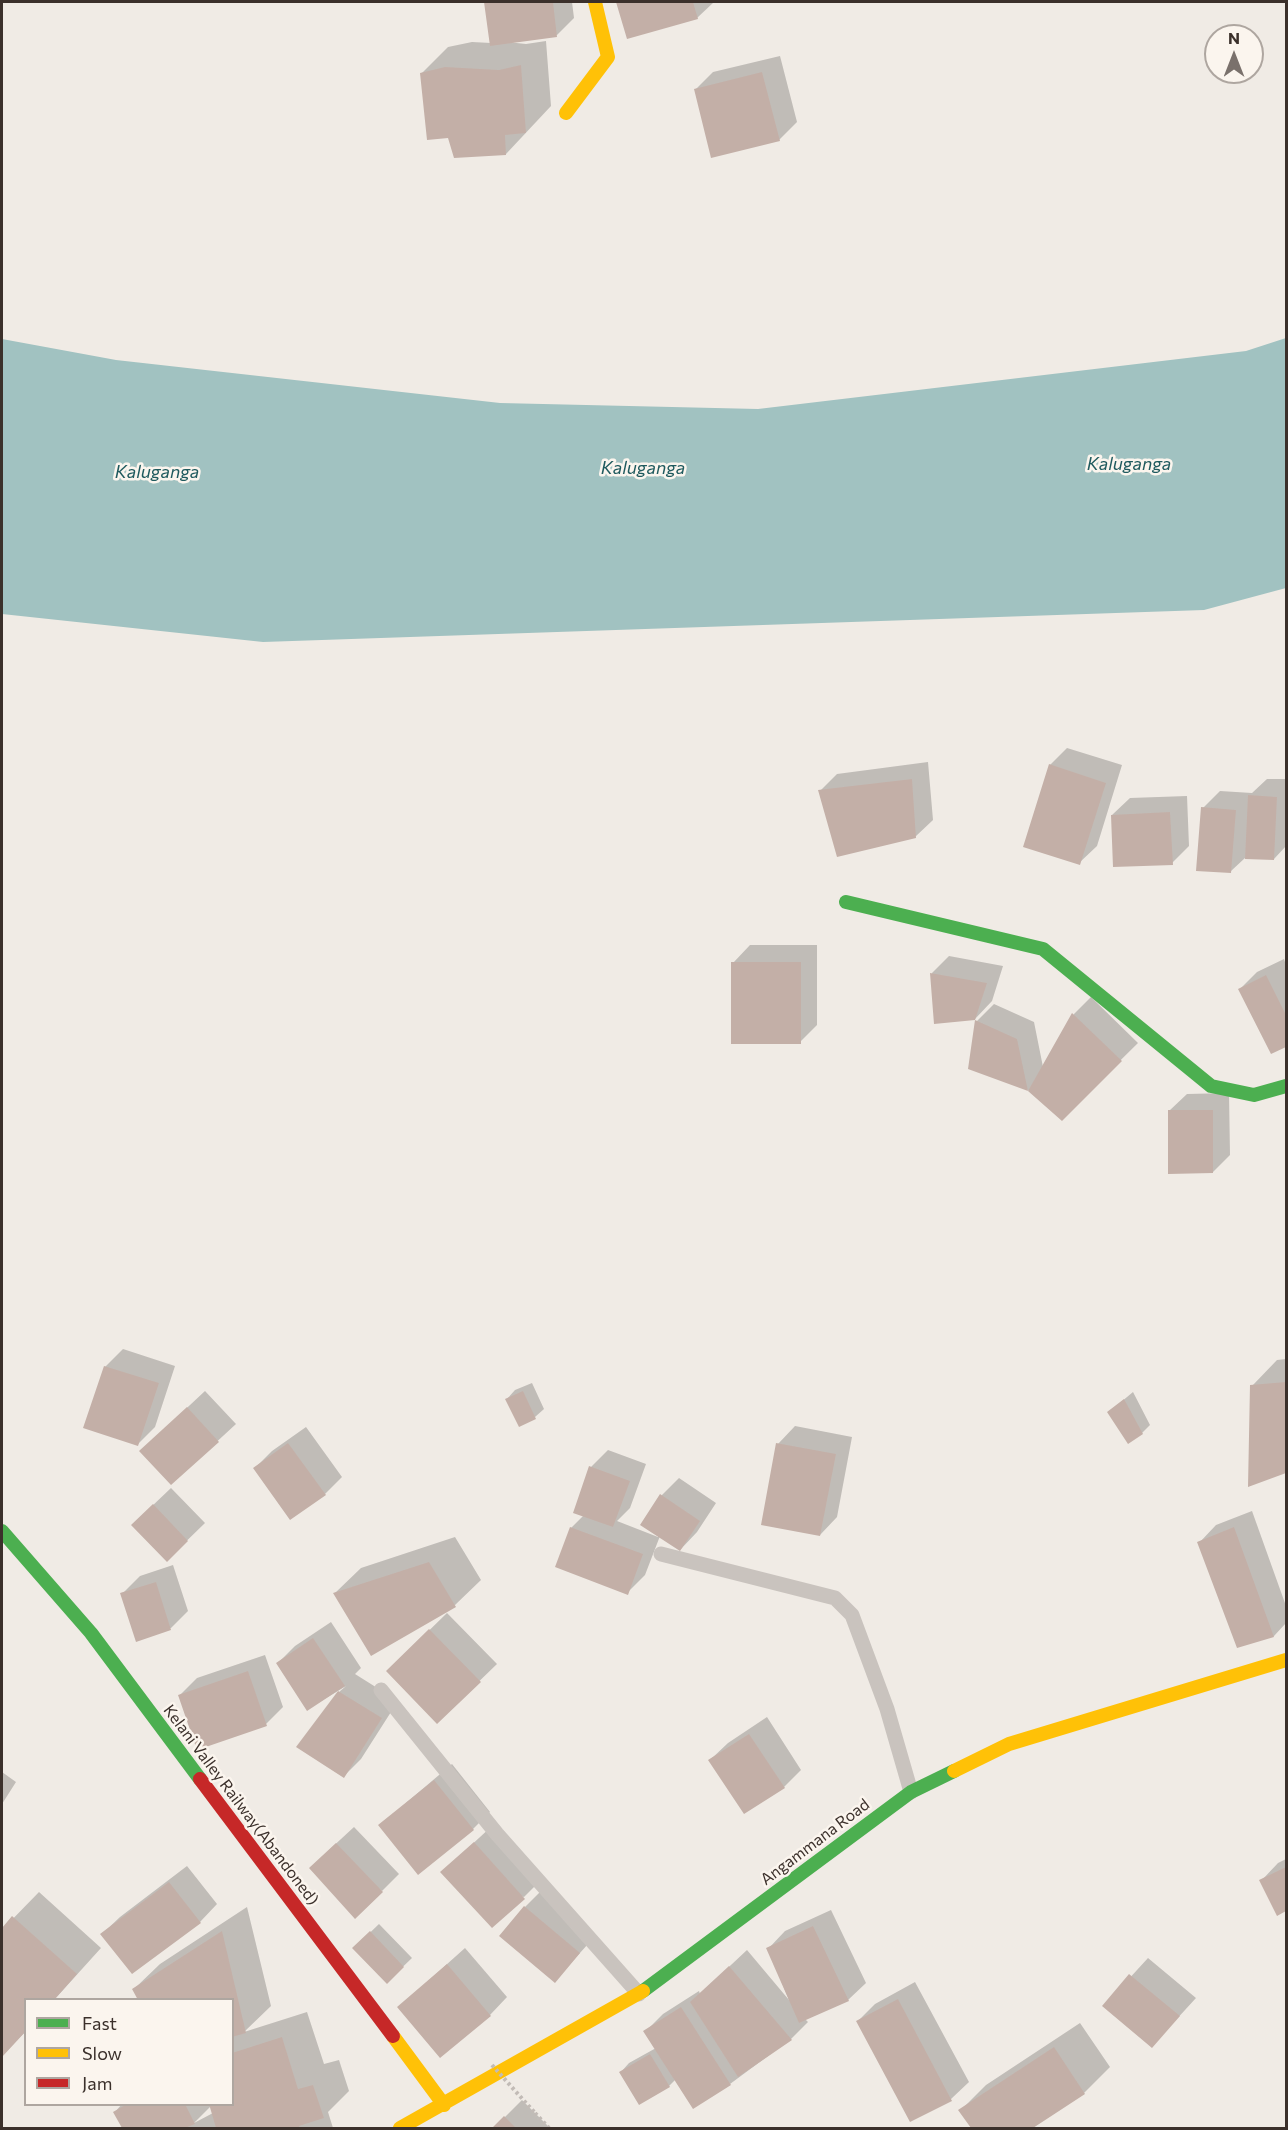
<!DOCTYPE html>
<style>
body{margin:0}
#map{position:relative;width:1288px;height:2130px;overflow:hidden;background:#f0ebe5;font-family:Commissioner,sans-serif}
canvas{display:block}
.frame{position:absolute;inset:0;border:3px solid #3b302b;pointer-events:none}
.legend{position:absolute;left:24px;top:1998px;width:210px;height:108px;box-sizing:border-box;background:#fbf5ee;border:2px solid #aea6a0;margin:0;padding:8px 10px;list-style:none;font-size:18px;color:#3b302b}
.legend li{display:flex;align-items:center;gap:12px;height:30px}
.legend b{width:30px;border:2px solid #aea6a0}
.north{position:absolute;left:1204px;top:24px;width:60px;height:60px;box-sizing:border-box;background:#fbf5ee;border:2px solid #aea6a0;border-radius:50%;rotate:0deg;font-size:16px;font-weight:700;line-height:24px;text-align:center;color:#3b302b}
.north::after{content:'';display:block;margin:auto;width:21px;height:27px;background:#7a716c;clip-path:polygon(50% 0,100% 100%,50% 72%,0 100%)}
</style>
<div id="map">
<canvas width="1288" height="2130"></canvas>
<div class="frame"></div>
<ul class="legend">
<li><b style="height:8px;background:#4caf50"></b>Fast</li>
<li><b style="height:8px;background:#ffc107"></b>Slow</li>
<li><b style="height:8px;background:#c62828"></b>Jam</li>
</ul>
<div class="north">N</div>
</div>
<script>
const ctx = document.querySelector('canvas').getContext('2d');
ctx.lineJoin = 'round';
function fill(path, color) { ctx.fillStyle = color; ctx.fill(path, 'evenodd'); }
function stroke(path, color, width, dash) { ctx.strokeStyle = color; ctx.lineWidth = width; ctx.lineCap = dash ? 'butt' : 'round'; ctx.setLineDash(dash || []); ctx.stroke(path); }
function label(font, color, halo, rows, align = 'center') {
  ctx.font = font + ' Commissioner,sans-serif'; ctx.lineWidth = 5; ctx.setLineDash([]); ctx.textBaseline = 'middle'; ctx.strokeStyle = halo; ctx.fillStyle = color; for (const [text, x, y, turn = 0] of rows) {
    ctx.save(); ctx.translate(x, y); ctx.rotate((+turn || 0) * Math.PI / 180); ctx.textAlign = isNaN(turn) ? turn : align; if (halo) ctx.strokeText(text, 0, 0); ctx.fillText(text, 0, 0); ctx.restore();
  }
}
fill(new Path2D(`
 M1286 338V588L1204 610 263 642 2 614V339L116 360 500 403 758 409 1246 351Z`), '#a1c2c1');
fill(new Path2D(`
 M486 2H572L574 18 557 35 507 42 526 44 546 41 551 106 506 154 449 137 422 73 448 47 472 42 491 43Z
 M618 2H714L697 18 628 37Z
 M780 56 797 122 779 140 696 89 713 72Z
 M1067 748 1122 765 1097 846 1079 863 1050 765Z
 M928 762 933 820 915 837 820 791 837 774Z
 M1267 779H1286V846L1274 859 1245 858 1231 871 1203 808 1220 791 1252 793Z
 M1187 796 1189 846 1172 863 1112 815 1130 798Z
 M750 945H817V1025L800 1042 733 963Z
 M949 956 1003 966 992 1001 975 1019 936 1022 932 973Z
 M1284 959 1286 965V1045L1272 1052 1240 989 1257 972Z
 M1091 997 1138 1043 1061 1119 1028 1090 970 1068 977 1021 994 1004 1034 1022 1043 1067 1074 1014Z
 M1229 1093 1230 1155 1213 1172 1169 1111 1187 1094Z
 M123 1349 175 1366 155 1427 138 1444 105 1367Z
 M1286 1359V1471L1249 1484 1252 1386 1277 1360Z
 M532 1383 544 1409 535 1417 519 1425 507 1399 515 1390Z
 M205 1391 236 1424 172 1483 159 1434Z
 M1133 1392 1150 1425 1142 1433 1109 1412Z
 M795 1426 852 1437 837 1517 820 1535 778 1444Z
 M306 1427 342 1477 325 1494 255 1468 272 1451Z
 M608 1450 646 1464 630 1508 617 1521 658 1537 662 1495 679 1478 716 1503 697 1532 680 1550 660 1536 645 1575 627 1593 571 1528 584 1515 591 1467Z
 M171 1488 205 1523 167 1560 150 1508Z
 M1252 1511 1286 1606V1623L1274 1636 1238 1646 1199 1543 1216 1525Z
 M455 1537 481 1580 455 1605 335 1593 361 1568Z
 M173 1565 188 1611 171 1628 137 1640 122 1594 140 1576Z
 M447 1613 497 1664 437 1722 405 1654Z
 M331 1622 361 1668 355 1674 398 1701 361 1759 344 1776 339 1692 346 1686 308 1709 278 1663 295 1646Z
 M265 1655 283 1707 266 1724 179 1696 197 1678Z
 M767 1717 801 1770 784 1787 710 1760 728 1743Z
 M452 1764 490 1812 473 1829 380 1825Z
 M2 1772 16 1782 2 1804Z
 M492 1826 541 1880 524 1897 442 1872Z
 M354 1827 399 1874 382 1891 328 1851Z
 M1286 1859V1909L1278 1914 1261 1881 1278 1863Z
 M187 1866 217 1904 200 1922 102 1934 120 1917Z
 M542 1890 596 1935 555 1981 525 1907Z
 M39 1892 101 1948 54 2000H26V2031L2 2056V1930Z
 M247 1907 271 2006 244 2032 307 2012 324 2064 339 2060 349 2091 328 2112 333 2128H124L115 2112 122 2104H232V2000L134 1989 160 1964ZM211 2106 213 2113 194 2123Z
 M831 1910 866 1983 848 2000 805 2019 808 2022 791 2039 730 2084 676 2079 669 2086 621 2072 629 2063 656 2048 645 2032 663 2014 699 1991 700 1994 747 1950 789 2000 768 1949 785 1931Z
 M379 1924 412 1958 387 1982 354 1948Z
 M465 1948 507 1997 490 2015 399 2007Z
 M1148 1958 1196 1998 1152 2046 1104 2006Z
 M915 1982 969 2082 951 2099 911 2120 858 2021 875 2004Z
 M1080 2023 1110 2067 1084 2093 1030 2128H972L960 2111 986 2085Z
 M522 2100 550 2128H493L497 2125Z`), '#0003');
fill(new Path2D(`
 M484 2H553L557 37 490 46Z
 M616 2H693L698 19 627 39Z
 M521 65 526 133 505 135 506 155 454 158 448 138 427 140 420 73 445 67 499 70Z
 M762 72 780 141 711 158 694 89Z
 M1049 764 1106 783 1080 865 1023 847Z
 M912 779 916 838 837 857 818 790Z
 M1248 795 1277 797 1274 860 1245 859Z
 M1201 807 1236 810 1231 873 1196 871Z
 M1170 812 1173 865 1113 867 1111 815Z
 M731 962H801V1044H731Z
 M930 973 987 983 975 1020 934 1024Z
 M1266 975 1286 1015V1047L1271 1054 1238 989Z
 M1072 1013 1122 1061 1062 1121 1028 1091Z
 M975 1020 1017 1039 1028 1091 968 1069Z
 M1168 1110H1213V1173L1168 1174Z
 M104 1366 159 1383 138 1446 83 1428Z
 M1286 1382V1473L1248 1487 1250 1385Z
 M523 1391 536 1419 519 1427 505 1399Z
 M1124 1399 1143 1434 1128 1444 1107 1412Z
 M187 1407 219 1442 171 1485 139 1451Z
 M288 1443 326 1495 290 1520 253 1468Z
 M776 1443 836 1454 820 1536 761 1525Z
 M589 1466 630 1481 613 1527 573 1513Z
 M660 1494 700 1521 680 1551 640 1525Z
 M153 1504 188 1541 167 1562 131 1525Z
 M570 1527 643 1554 628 1595 555 1567Z
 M1234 1527 1274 1637 1237 1648 1197 1542Z
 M429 1562 456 1607 371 1656 333 1593Z
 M156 1582 171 1630 136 1642 120 1593Z
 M429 1629 481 1682 437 1724 386 1671Z
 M313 1638 345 1686 307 1711 276 1663Z
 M248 1671 267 1726 197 1750 178 1695Z
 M338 1691 382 1718 344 1778 296 1747Z
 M749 1734 785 1788 744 1814 708 1760Z
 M434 1780 474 1830 418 1875 378 1825Z
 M474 1842 525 1899 492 1928 440 1872Z
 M336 1843 383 1892 355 1919 309 1868Z
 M1286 1867V1911L1277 1916 1259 1880Z
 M169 1882 201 1923 132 1974 100 1934Z
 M524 1906 580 1953 555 1983 499 1936Z
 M12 1916 77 1974 54 2000H26V2031L2 2057V1928Z
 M813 1926 849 2001 799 2023 766 1948Z
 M222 1931 246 2033 232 2037V2000H138L132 1989Z
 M370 1931 404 1967 387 1984 352 1948Z
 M447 1964 491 2016 440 2058 397 2007Z
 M729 1966 792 2040 738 2077 690 2002Z
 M1129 1974 1180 2016 1152 2048 1102 2006Z
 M898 1999 952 2101 910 2122 856 2021Z
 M681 2007 731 2085 693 2109 643 2031Z
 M282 2037 298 2089 313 2085 324 2118 299 2126 300 2128H216L209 2104H232V2053Z
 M1054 2047 1085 2094 1033 2128H971L958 2110Z
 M650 2054 670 2087 639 2105 619 2072Z
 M127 2104H185L195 2124 185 2128H122L113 2112Z
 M504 2116 516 2128H492Z`), '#c3afa7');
stroke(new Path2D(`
 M535 2113 549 2128`), '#c2bbb6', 4, [3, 3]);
stroke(new Path2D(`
 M661 1554 835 1598 852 1615 887 1709 911 1792
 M381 1690 497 1834 639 1994`), '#c9c3be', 15);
stroke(new Path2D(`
 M846 902 1043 949 1211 1086 1254 1095 1286 1086
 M2 1531 91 1633 200 1779
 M643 1991 911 1792 954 1771`), '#4caf50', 14);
stroke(new Path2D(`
 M566 113 608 57 595 2
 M954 1771 1009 1744 1286 1660
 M393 2036 444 2105
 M400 2128 643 1991`), '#ffc107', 14);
stroke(new Path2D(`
 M200 1779 393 2036`), '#c62828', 14);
stroke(new Path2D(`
 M492 2065 535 2113`), '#c2bbb6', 4, [3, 3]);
label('16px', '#3b302b', '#fbf5ee', [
 ["Kelani Valley Railway(Abandoned)",241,1805,53],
 ["Angammana Road",815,1842,-37]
]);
label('italic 18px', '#1f5a5e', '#fbf5ee', [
 ["Kaluganga",1129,464],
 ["Kaluganga",643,468],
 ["Kaluganga",157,472]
]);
</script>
